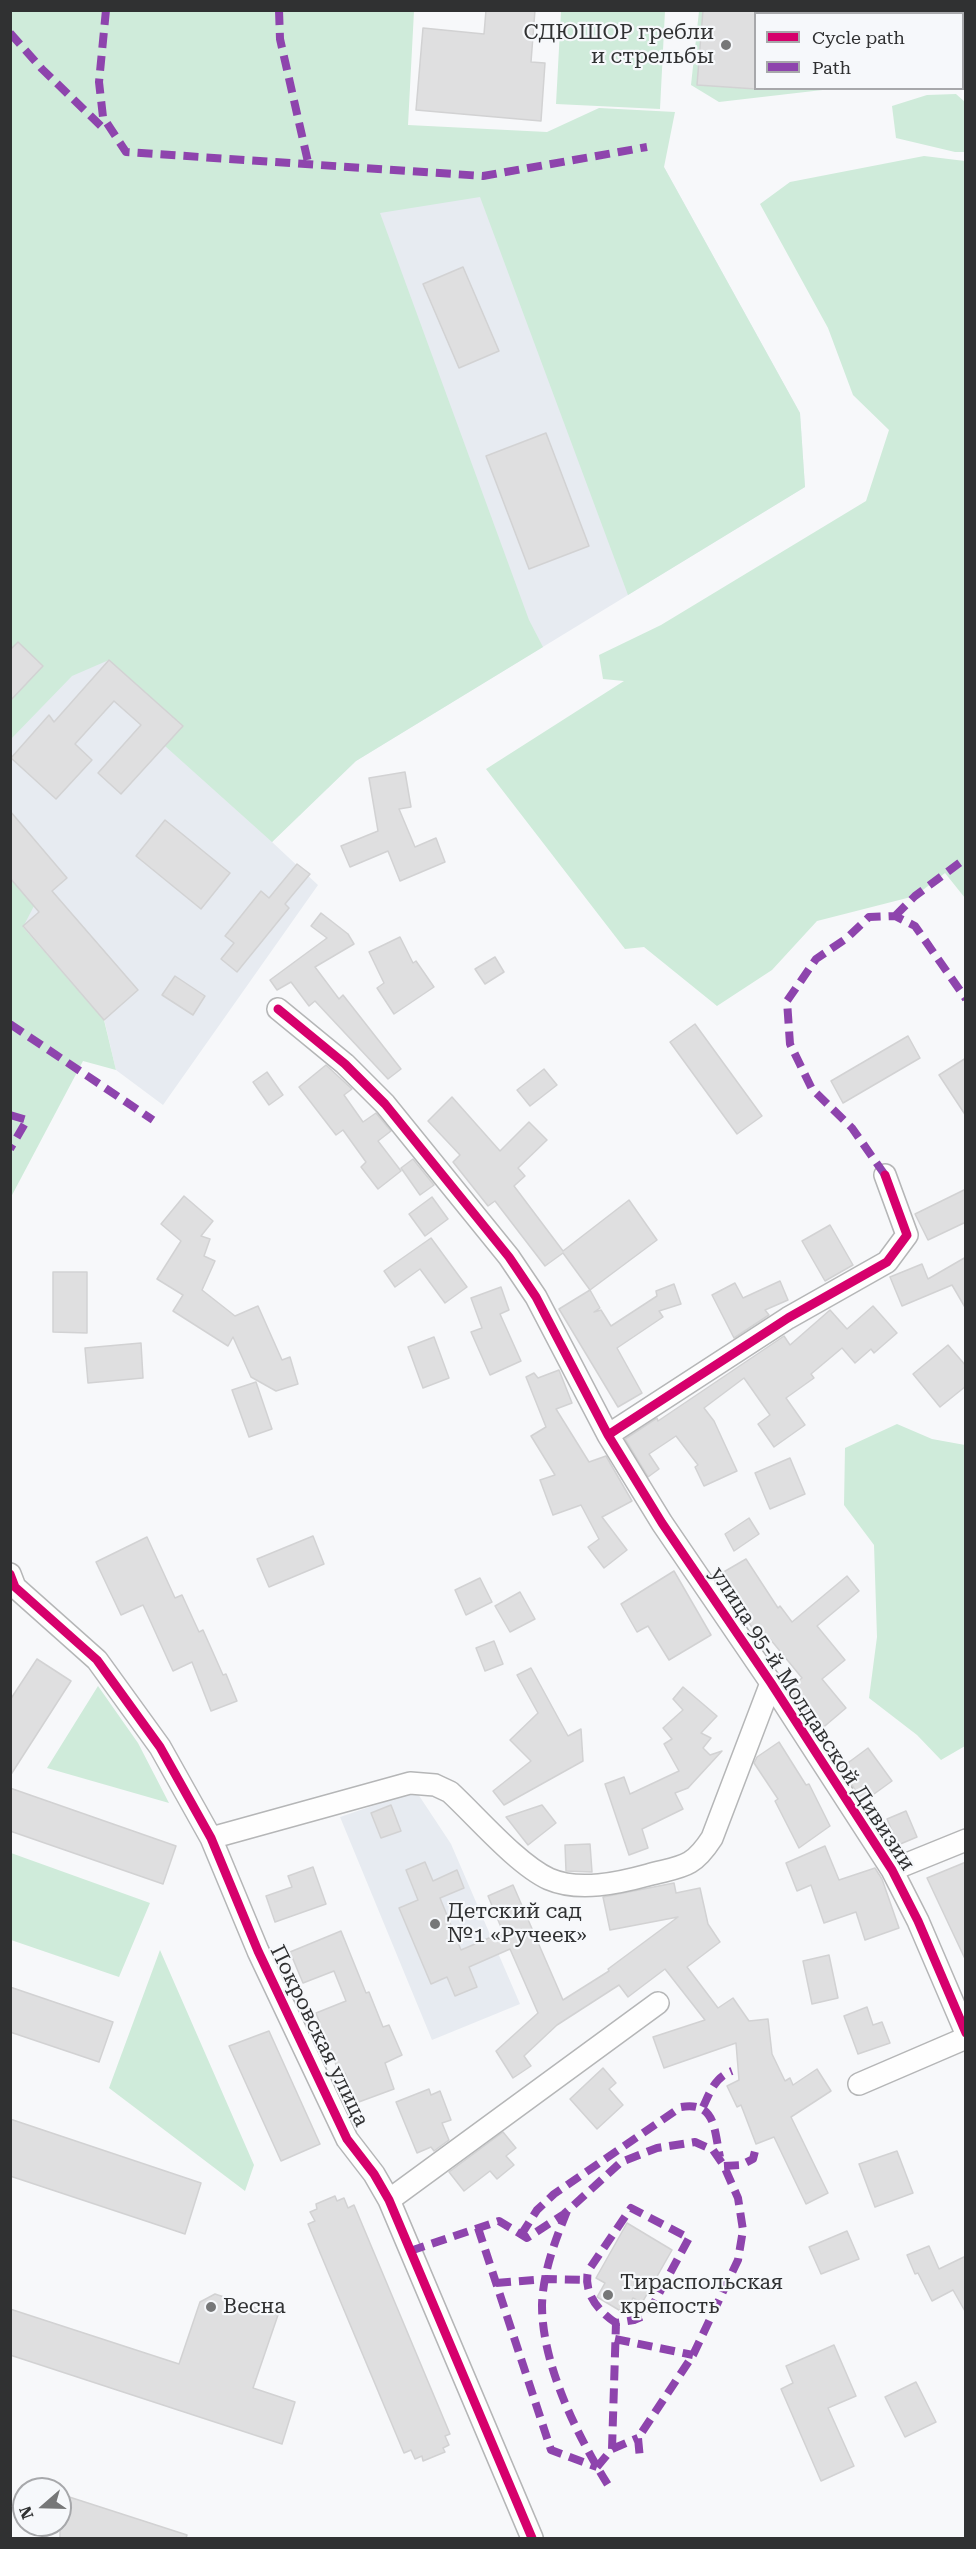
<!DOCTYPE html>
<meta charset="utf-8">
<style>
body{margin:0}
#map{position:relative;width:976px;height:2549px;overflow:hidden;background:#f7f8fa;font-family:"Roboto Serif",serif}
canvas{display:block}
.frame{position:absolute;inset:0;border:12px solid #303132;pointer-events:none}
.legend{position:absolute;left:754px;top:12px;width:210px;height:78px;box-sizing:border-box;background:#f6f8fb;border:2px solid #a7a8ab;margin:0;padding:8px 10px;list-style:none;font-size:18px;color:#303132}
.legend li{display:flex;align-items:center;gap:12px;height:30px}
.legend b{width:30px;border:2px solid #a7a8ab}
.north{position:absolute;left:12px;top:2477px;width:60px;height:60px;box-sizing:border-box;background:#f6f8fb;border:2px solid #a7a8ab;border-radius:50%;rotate:250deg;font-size:16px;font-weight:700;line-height:24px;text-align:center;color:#303132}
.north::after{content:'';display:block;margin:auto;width:21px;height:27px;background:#767778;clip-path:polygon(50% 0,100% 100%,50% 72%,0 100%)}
</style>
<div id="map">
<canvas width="976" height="2549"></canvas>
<div class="frame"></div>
<ul class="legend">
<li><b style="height:8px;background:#d6006c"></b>Cycle path</li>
<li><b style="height:8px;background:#8e44ad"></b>Path</li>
</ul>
<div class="north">N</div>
</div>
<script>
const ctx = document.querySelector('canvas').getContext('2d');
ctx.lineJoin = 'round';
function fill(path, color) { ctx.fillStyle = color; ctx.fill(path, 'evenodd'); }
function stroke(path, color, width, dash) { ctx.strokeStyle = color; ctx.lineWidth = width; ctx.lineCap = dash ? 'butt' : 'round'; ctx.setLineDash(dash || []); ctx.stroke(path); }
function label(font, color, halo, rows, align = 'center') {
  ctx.font = font + ' "Roboto Serif",serif'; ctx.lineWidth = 4.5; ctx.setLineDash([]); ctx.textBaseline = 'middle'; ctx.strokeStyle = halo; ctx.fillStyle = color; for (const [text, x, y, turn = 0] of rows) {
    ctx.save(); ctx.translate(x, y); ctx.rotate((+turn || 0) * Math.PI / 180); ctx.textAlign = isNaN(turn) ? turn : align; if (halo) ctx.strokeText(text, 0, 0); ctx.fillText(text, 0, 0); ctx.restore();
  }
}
fill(new Path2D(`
 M10 156 664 167 800 413 805 487 356 761 272 842 318 885 163 1105 116 1070 104 1019 23 926 11 878Z
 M416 1791 451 1844 520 2004 432 2040 340 1817Z`), '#e7ebf1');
fill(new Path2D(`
 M10 11H414L408 125 547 132 599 108 675 112 664 167 800 413 805 487 628 595 480 197 380 213 529 620 543 647 356 761 272 842 165 746 183 726 109 660 72 676 11 739Z
 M561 11H665L660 109 556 104Z
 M699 11H965V76H962V14H756V88L831 89 719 102 691 85Z
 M956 94 965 102V152H955L896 138 892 106 927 95Z
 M924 156 965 161V898L945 873 915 896 817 921 772 970 717 1006 644 947 625 949 486 769 624 681 603 679 599 655 661 625 866 501 889 430 853 395 828 328 760 204 790 182Z
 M11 878 34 906 23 927 104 1020 116 1070 83 1061 11 1197Z
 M897 1424 932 1439 965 1445V1746L941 1760 917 1735 869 1698 877 1637 874 1545 844 1505 845 1448Z
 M98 1686 138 1743 169 1803 47 1768Z
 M11 1853 150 1903 119 1977 11 1940Z
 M160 1950 254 2165 245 2191 109 2088Z`), '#cfebda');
const building = new Path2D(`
 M486 10H535L531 62 545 63 541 121 416 110 423 28 484 34Z
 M703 10H756V89L697 85Z
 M463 267 499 351 459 368 423 284Z
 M546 433 589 546 529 569 486 456Z
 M18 642 43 666 10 701V650Z
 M109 660 183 726 121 794 98 773 141 725 114 701 75 744 92 760 56 799 11 758 49 715 54 722Z
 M405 772 411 807 399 809 415 847 436 838 445 862 400 881 388 851 350 867 341 846 378 831 369 778Z
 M10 811 67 878 52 891 138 990 104 1020 23 926 39 912 10 878Z
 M165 820 230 873 201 909 136 856Z
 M297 864 310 874 285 904 289 908 237 972 221 959 234 943 225 936 261 891 269 898Z
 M321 913 348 934 354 944 315 967 339 999 343 995 401 1069 388 1079 315 1001 309 1006 291 982 277 990 270 980 327 938 311 926Z
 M400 937 413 963 416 961 434 987 394 1014 377 988 384 983 369 952Z
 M495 957 504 972 485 984 475 969Z
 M175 976 205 996 193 1015 162 995Z
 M695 1024 762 1116 737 1134 670 1042Z
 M908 1036 920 1058 843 1103 831 1081Z
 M966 1058V1116L939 1075Z
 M326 1065 352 1089 344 1095 363 1122 376 1113 391 1131 378 1141 401 1171 378 1189 361 1167 366 1162 343 1130 336 1135 299 1087Z
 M544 1069 557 1085 530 1106 517 1090Z
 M267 1072 283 1095 269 1105 253 1082Z
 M452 1097 500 1151 529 1122 547 1140 518 1168 525 1176 514 1186 563 1251 629 1200 657 1240 590 1290 563 1253 545 1266 495 1201 488 1206 453 1162 460 1155 428 1121Z
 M413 1159 434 1185 420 1195 401 1168Z
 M966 1189V1222L928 1240 915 1214Z
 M184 1196 213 1221 201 1236 210 1239 204 1256 215 1261 202 1290 235 1316 258 1306 282 1360 290 1357 298 1384 276 1391 251 1377 233 1337 228 1346 173 1311 183 1295 157 1279 181 1241 161 1224Z
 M432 1197 448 1219 425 1236 409 1214Z
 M830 1225 853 1265 825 1281 802 1241Z
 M431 1238 467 1287 445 1303 420 1269 395 1287 384 1271Z
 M966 1257V1309L952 1285 902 1306 890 1277 922 1264 928 1279Z
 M53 1272H87V1333L53 1332Z
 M780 1281 788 1300 765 1310 769 1315 734 1338 712 1295 735 1283 743 1298Z
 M674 1284 681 1304 659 1311 663 1317 617 1348 642 1393 618 1407 559 1309 590 1290 600 1308 594 1312 601 1310 611 1326 657 1296 656 1291Z
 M501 1287 509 1310 500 1314 521 1361 490 1375 471 1332 482 1328 471 1298Z
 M873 1306 897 1333 874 1353 871 1349 855 1363 842 1348 811 1374 814 1378 786 1398 805 1425 774 1447 758 1424 770 1415 744 1378 704 1408 714 1421 737 1471 704 1486 695 1467 698 1465 676 1436 649 1454 659 1469 648 1477 625 1439 657 1418 658 1421 784 1336 790 1345 830 1310 847 1329Z
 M434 1337 449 1378 423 1388 408 1347Z
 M141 1343 143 1378 88 1383 85 1348Z
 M948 1345 966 1366V1386L940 1407 913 1374Z
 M559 1370 572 1403 556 1409 589 1462 606 1456 632 1501 602 1517 627 1550 604 1568 588 1547 599 1539 581 1505 553 1515 540 1480 555 1475 531 1436 546 1427 526 1377 534 1373 538 1378Z
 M256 1382 272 1429 249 1437 232 1390Z
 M790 1458 805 1494 770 1509 755 1473Z
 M749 1518 759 1534 734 1551 725 1534Z
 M313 1536 324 1564 269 1587 257 1559Z
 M147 1537 175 1598 182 1595 199 1632 203 1630 223 1675 226 1674 237 1701 211 1711 192 1662 173 1671 143 1605 121 1615 96 1562Z
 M746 1559 778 1608 780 1606 792 1622 847 1576 859 1591 817 1626 845 1660 822 1679 846 1708 819 1731 789 1688 802 1678 766 1634 760 1638 715 1577Z
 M674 1571 711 1635 669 1660 648 1626 637 1632 621 1604Z
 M480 1578 492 1602 466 1615 455 1590Z
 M520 1592 535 1619 510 1632 495 1606Z
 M494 1641 503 1664 485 1671 476 1648Z
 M37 1659 71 1681 10 1776V1700Z
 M531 1668 568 1736 581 1729 583 1761 504 1805 493 1791 531 1761 510 1740 538 1713 517 1675Z
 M683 1687 717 1716 701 1733 711 1738 703 1748 710 1755 722 1751 688 1788 675 1793 683 1809 642 1829 648 1848 629 1855 605 1784 624 1777 630 1794 679 1771 664 1744 672 1739 663 1728 683 1710 673 1699Z
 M779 1742 806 1785 809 1784 830 1826 799 1848 775 1801 778 1799 754 1763 757 1757Z
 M868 1748 892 1781 863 1802 841 1768Z
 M10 1788 176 1846 163 1884 10 1831Z
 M391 1805 401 1831 381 1838 371 1813Z
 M542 1805 556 1823 528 1845 506 1817Z
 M906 1811 917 1837 898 1845 887 1819Z
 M590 1844 592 1872 566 1871 565 1845Z
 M825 1846 839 1880 875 1868 882 1879 899 1928 865 1940 856 1912 824 1923 811 1885 797 1891 786 1863Z
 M425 1862 433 1881 457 1870 464 1888 440 1898 461 1950 503 1932 488 1896 513 1885 563 2000 609 1971 608 1969 678 1917 610 1930 603 1897 674 1883 676 1893 700 1888 708 1924 720 1942 687 1967 718 2008 733 1998 749 2021 768 2019 772 2054 785 2081 790 2078 793 2085 817 2069 831 2091 791 2117 828 2193 806 2204 774 2137 756 2144 741 2105 737 2107 727 2086 739 2080 736 2043 664 2068 653 2037 705 2020 665 1969 628 1997 619 1985 557 2025 524 2056 531 2066 513 2078 496 2051 538 2013 510 1949 469 1967 477 1987 455 1996 447 1977 431 1984 399 1908 418 1900 406 1870Z
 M966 1862V1961L927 1878Z
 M313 1867 326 1904 275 1922 266 1896 292 1887 288 1876Z
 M341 1931 366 1993 369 1992 383 2027 389 2025 402 2055 385 2063 394 2089 356 2103 345 2073 340 2075 316 2013 346 2001 334 1971 303 1983 290 1952Z
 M829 1955 838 1998 812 2004 803 1961Z
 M10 1987 113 2022 99 2062 10 2032Z
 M867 2007 873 2025 882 2022 890 2043 858 2054 844 2016Z
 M269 2031 320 2144 281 2161 229 2046Z
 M603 2068 616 2083 609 2089 623 2105 597 2129 570 2099Z
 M429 2089 431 2095 440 2091 451 2120 442 2123 449 2140 434 2151 431 2147 417 2153 396 2102Z
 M10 2119 201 2183 185 2234 10 2176Z
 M503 2132 516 2148 506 2156 514 2165 497 2179 490 2171 464 2191 449 2172Z
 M897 2151 913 2193 875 2207 859 2164Z
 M335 2196 337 2201 344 2198 348 2208 354 2205 450 2434 445 2436 449 2445 443 2448 445 2452 423 2461 422 2456 415 2459 411 2450 404 2453 308 2224 315 2221 310 2212 317 2209 316 2204Z
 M627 2223 672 2250 642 2303 633 2298 624 2313 597 2297 605 2283 596 2278Z
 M847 2231 859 2259 821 2274 809 2247Z
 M929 2246 939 2269 966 2256V2313L953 2290 932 2301 918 2273 915 2274 907 2255Z
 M215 2294 278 2315 253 2388 295 2402 282 2444 10 2355V2309L179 2364 200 2302Z
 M834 2345 856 2396 828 2408 854 2466 821 2481 781 2389 793 2383 786 2366Z
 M916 2382 936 2422 905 2437 885 2397Z
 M60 2494 187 2535 186 2538H60Z`);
fill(building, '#dfdfe0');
stroke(building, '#d2d2d3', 1.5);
const minor = new Path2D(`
 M278 1009 345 1064 385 1104 509 1257 536 1297 608 1435 662 1523 771 1683 892 1870 918 1921 966 2033
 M608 1435 788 1318 887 1262 907 1235 885 1175
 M10 1574 15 1587 97 1660 160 1747 211 1838 258 1951 347 2139 374 2174 389 2200 532 2538
 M211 1838 410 1783 435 1785 450 1792C477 1817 518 1865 549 1879 579 1892 619 1883 648 1875 682 1866 692 1869 712 1838L771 1683
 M892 1870 966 1840
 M859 2084 966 2038
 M389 2200 658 2003`);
stroke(minor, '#b5b6b7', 24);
stroke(minor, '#fefefe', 21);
stroke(new Path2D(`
 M106 10 99 82 103 117 126 152 483 176 647 147
 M279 10 280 39 308 162
 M10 33 42 69 105 130
 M895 916 915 896 966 858
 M10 1024 153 1120
 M10 1115 27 1120 10 1149
 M885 1175 852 1128 812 1089 790 1044 787 1001 816 959 847 938 869 917 895 916 915 926 966 999
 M703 2107C710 2092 715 2077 732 2071
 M724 2166 741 2165 753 2159 756 2147
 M567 2211C555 2241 543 2272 542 2305 542 2365 577 2435 608 2485
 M478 2228 551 2450 597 2467
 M521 2235 537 2210 554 2194 681 2107C716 2101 714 2130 720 2157
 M410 2251 499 2221 527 2238 564 2214 621 2162 657 2148 695 2142 713 2150 724 2166 738 2198 743 2230 738 2260 693 2355 638 2438 640 2459
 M496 2283 546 2279 586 2280
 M615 2339 693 2355
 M612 2449 638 2438
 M597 2467 612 2449 616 2323 634 2320 648 2314 689 2238 631 2208 588 2271C583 2293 599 2312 616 2323`), '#8e44ad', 8, [15, 8]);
stroke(new Path2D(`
 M278 1009 345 1064 385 1104 509 1257 536 1297 608 1435 662 1523 771 1683 892 1870 918 1921 966 2033
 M608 1435 788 1318 887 1262 907 1235 885 1175
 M10 1574 15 1587 97 1660 160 1747 211 1838 258 1951 347 2139 374 2174 389 2200 532 2538`), '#d6006c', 9);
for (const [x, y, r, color] of [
 [726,45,6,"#767778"],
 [435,1924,6,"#767778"],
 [608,2295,6,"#767778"],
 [211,2307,6,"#767778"]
]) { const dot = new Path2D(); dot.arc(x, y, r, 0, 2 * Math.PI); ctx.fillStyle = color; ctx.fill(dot); stroke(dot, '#f6f8fb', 2); }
label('21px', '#303132', '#f6f8fb', [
 ["СДЮШОР гребли",714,33,"right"],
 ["и стрельбы",714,57,"right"],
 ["Детский сад",447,1912],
 ["№1 «Ручеек»",447,1936],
 ["Тираспольская",620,2283],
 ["крепость",620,2307],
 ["Весна",223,2307]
], 'left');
label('21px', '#303132', '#f6f8fb', [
 ["улица 95-й Молдавской Дивизии",812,1719,57],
 ["Покровская улица",319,2036,64]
]);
</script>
